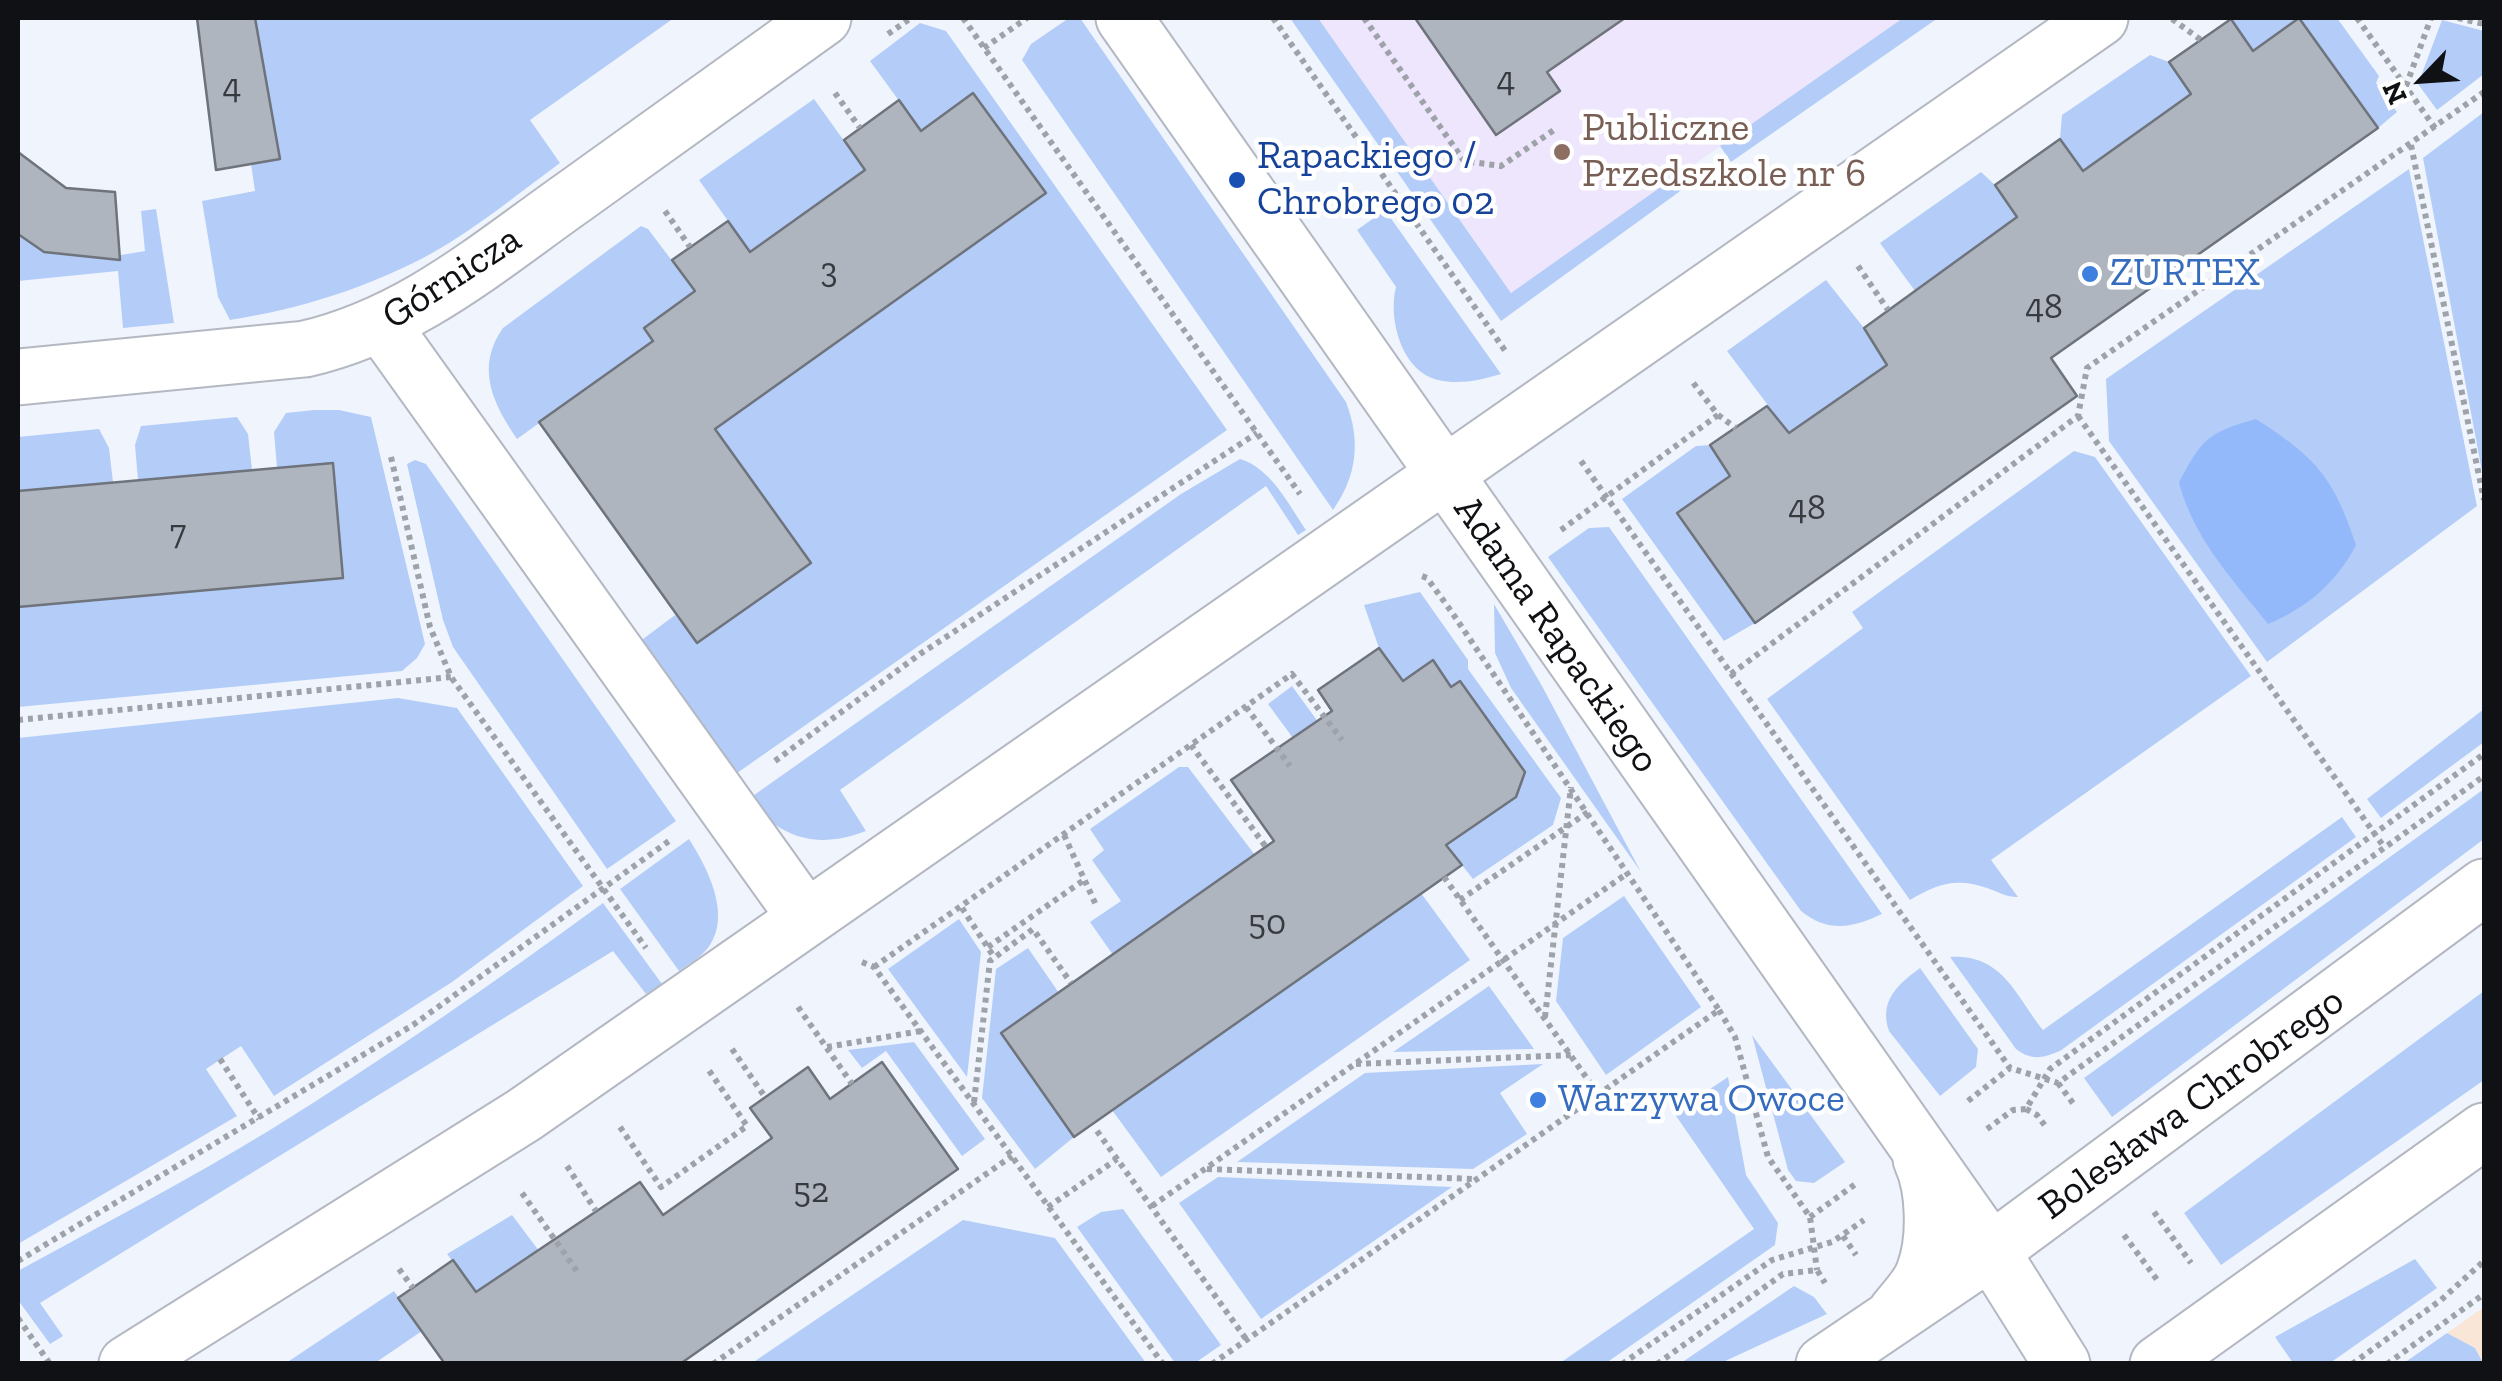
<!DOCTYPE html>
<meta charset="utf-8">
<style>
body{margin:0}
#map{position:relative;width:2502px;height:1381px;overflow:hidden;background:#f0f5fd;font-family:"Zilla Slab",serif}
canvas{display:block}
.frame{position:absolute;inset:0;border:20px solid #0f1114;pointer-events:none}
.north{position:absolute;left:2372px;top:30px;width:100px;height:100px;-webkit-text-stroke:8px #fff;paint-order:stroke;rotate:245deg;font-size:28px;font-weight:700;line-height:40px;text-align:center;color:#0f1114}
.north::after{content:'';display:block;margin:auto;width:35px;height:45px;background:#0f1114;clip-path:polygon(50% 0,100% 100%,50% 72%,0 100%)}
</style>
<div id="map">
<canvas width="2502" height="1381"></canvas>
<div class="frame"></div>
<div class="north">N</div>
</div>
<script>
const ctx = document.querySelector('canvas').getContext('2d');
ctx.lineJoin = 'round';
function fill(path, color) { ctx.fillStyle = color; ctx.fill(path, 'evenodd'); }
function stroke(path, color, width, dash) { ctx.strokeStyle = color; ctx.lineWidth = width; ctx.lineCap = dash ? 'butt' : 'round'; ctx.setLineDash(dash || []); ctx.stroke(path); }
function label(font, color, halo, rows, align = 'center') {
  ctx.font = font + ' "Zilla Slab",serif'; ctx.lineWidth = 9; ctx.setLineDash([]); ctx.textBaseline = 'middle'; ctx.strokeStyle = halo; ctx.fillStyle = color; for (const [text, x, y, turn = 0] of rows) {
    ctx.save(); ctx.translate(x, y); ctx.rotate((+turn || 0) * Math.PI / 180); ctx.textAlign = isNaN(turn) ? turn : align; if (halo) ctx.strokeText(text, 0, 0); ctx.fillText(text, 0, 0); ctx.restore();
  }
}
fill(new Path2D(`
 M2484 1307V1363H2483L2475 1348 2447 1333Z`), '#fae6d7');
fill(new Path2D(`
 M1318 18H1903L1511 293Z`), '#eee6fc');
fill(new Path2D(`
 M255 18H674L530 120 560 163C519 193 478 227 434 252 371 287 300 309 230 320L218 297 202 201 255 191 251 164 280 158Z
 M1069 18H1080L1346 402C1361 441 1357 476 1333 510L1022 60 1031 44Z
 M1290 18H1318L1511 293 1682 172 1690 184 1501 321Z
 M1903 18H1938L1731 162 1720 146Z
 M2230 18H2337L2379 76 2376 83 2397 112 2378 128 2299 19 2253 51Z
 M2442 20 2484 31V74L2437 110 2418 84Z
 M920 23 946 31 1227 430 730 778 635 645 675 615 697 643 810 563 715 429 1045 193 974 94 921 131 870 61Z
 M2150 55 2169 62 2191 94 2083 171 2060 139 2062 115Z
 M814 99 865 170 750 252 699 180Z
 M2484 112V482L2423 158Z
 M2409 169 2477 506 2267 662 2109 441 2106 379Z
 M1981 172 1995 185 2017 217 1965 254 1990 292 1915 291 1880 243Z
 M156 209 174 323 123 328 118 271 18 281V234L44 252 103 258 145 251 141 211Z
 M1385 210 1501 374C1481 380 1459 385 1438 380 1401 371 1388 318 1396 287L1357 230Z
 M641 226 648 229 695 291 644 328 653 341 517 439C493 404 475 367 503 328Z
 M1826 280 1864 328 1887 365 1789 433 1727 351Z
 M314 410H339L371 417 425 644 417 658 402 671 18 707V607L343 578 333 463 277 468 274 432 286 413Z
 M237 417 248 434 252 470 138 480 135 445 141 426Z
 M99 429 109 448 113 482 18 491V437Z
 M1710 445 1730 476 1678 513 1755 623 1724 641 1622 499 1696 446Z
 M2074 451 2095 457 2251 676 1991 860 2018 897C2006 897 1998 892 1987 888 1956 877 1936 884 1910 900L1767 699 1863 628 1852 612Z
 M1240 459C1271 468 1289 505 1306 530L1298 535 1266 486 840 790 866 831C816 850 782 838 747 800L1181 494Z
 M415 460 426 464 676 821 607 869 453 647 443 620 407 464Z
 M1609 527 1882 914C1852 928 1828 933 1801 911L1548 557 1589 528Z
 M1420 592 1468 660V669L1561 798 1553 825 1473 879 1446 845 1524 772 1460 681 1451 687 1432 661 1403 681 1379 648 1364 605Z
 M1494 604 1542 686 1641 872 1511 688 1495 653Z
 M1292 686 1361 781 1309 760 1268 704Z
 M398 698 457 708 583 886 452 982 274 1096 241 1046 206 1069 237 1116 18 1244V738Z
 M2484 709V742L2381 818 2367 799Z
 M1179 767H1188L1255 855 1113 955 1090 922 1121 901 1092 860 1104 850 1090 829Z
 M2484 789V839L2112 1117 2084 1078Z
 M2342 817 2356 837 2060 1051C2042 1058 2032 1061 2016 1049L1950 957C2003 954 2015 995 2043 1030Z
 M689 839C707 867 731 913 710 945 703 956 690 963 679 971L620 889Z
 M1421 893 1470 960 1161 1177 1112 1110Z
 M1624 896 1701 1007 1606 1075 1556 1001 1563 938Z
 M603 903 662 984 646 994 613 951 40 1303 63 1336 50 1344 18 1300V1271C102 1225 188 1180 270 1130 384 1059 494 983 603 903Z
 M959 919 981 952 967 1077 888 969Z
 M1028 948 1059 993 1074 1137 1035 1169 982 1098 996 969Z
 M1920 968 1978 1049 1976 1067 1940 1096 1889 1031C1879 1001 1897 985 1920 968Z
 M1489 986 1534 1049 1393 1052Z
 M2484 991V1080L2221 1265 2184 1213Z
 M1752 1035 1845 1162 1814 1183 1796 1181 1788 1170Z
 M914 1042 985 1139 962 1156 886 1051 862 1068 848 1050Z
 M1543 1064 1500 1093 1527 1134 1473 1169 1237 1162 1365 1073Z
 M1728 1077 1746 1175 1778 1223 1775 1245 1606 1363H1560L1754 1229 1674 1113Z
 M1218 1177 1452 1187 1261 1319 1179 1203Z
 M1123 1209 1221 1345 1195 1363H1175L1077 1227 1101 1212Z
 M512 1215 564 1284 554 1291 528 1256 476 1292 447 1254Z
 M963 1220 1055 1238 1146 1363H752Z
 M2415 1259 2437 1288 2330 1363H2293L2275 1337Z
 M1794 1286 1814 1297 1827 1314 1721 1363H1681Z
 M394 1291 422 1331 375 1363H286Z
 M2447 1333 2475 1348 2483 1363H2404Z`), '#b4cdf8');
fill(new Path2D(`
 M2256 419C2315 457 2334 477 2356 545 2337 582 2307 608 2268 624 2233 580 2194 539 2179 483 2201 440 2208 432 2256 419Z`), '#94b9fb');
const building = new Path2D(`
 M197 18H255L280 159 216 170Z
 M1415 18H1625L1547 72 1560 91 1496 135Z
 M2299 18 2378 128 2051 358 2077 396 1755 623 1677 513 1730 476 1710 445 1767 406 1789 433 1887 365 1864 328 2017 217 1995 185 2060 139 2083 171 2191 94 2169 62 2231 19 2253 51Z
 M973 93 1046 193 715 429 811 563 697 643 539 422 653 341 644 328 695 291 672 260 728 221 750 252 865 170 844 140 899 100 921 131Z
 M18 152 66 188 115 192 120 260 44 252 18 234Z
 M333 463 343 578 18 607V491Z
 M1379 648 1403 681 1433 660 1451 687 1460 681 1525 772 1516 797 1446 845 1462 865 1074 1137 1001 1033 1274 841 1231 780 1332 711 1318 690Z
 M882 1062 958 1169 680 1364H445L398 1298 453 1260 476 1292 640 1182 663 1215 772 1138 750 1108 808 1067 830 1099Z`);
fill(building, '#afb5bf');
stroke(building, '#6e737c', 2.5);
const minor = new Path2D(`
 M1124 18 1991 1251 2062 1364
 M382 325 806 918
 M18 377 305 349C412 324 487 258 575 196 658 136 741 77 823 18
 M1896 1312C1906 1299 1919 1287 1924 1272 1936 1240 1935 1189 1921 1159
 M127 1364 524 1115 2100 18
 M1824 1364 1991 1251 2484 887
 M2158 1364 2484 1131`);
stroke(minor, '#b3b8c2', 59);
stroke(new Path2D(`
 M963 18 1300 494
 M1273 18 1506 352
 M1364 18 1464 161 1501 166 1557 128
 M2357 18 2435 128
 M2458 18 2484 24
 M2172 19 2201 40
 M888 34 911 18
 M984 48 1027 18
 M2406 86 2431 18
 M835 93 860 128
 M2411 145 2484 500
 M665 211 690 247
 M1858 266 1888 310
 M1718 415 1736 428
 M2078 416 2384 847
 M391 457 430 627 451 677 646 948
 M1581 461 2010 1068
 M1561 530 1718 415 1691 380
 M1731 674 2078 416 2087 368 2484 92
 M1246 707 1290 766
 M18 720 451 677
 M1191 745 1266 847
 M775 761 920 654 1257 433
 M1064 835 1096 905
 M1444 877 1598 1094
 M1460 900 1588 812
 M962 908 994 957
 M988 947 1084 880
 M862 962 874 967 1163 1364
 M874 967 1292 674 1342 740
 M798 1007 852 1084
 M1719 1010 1735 1037 1768 1157 1810 1217 1817 1270
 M1545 1017 1571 787
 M827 1047 921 1031
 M732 1049 765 1097
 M220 1059 259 1119
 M1356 1064 1571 1055
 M2058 1083 2075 1106
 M1968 1101 2010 1068 2058 1083 2484 776
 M974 1102 990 961 1033 929 1071 983
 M2026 1109 2037 1115 2046 1127
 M620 1127 661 1187 747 1126 708 1069
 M1987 1129 2013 1110 2026 1109 2050 1069 2484 754
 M1097 1131 1246 1339
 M567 1166 596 1211
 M1207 1169 1475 1179
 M522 1193 579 1274
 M1152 1206 1625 875
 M1048 1207 1117 1159
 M2154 1212 2191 1263
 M1810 1217 1857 1183
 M2124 1235 2158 1281
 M1843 1236 1856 1255
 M18 1261 413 1025 669 841
 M399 1269 413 1288
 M18 1318 50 1364
 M713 1364 1012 1156
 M1212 1364 1719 1010 1451 611 1427 578 1419 575
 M1622 1364 1772 1260 1832 1242 1864 1220
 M1657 1364 1783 1274 1817 1270 1825 1283
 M2352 1364 2441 1300 2484 1261
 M2387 1364 2484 1294`), '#9ea2a9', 6, [5, 5]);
stroke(minor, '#fff', 55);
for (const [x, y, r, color] of [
 [1562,152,10,"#8d6e63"],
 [1237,180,10,"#1a4fb4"],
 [2090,274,10,"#3f7fe0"],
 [1538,1100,10,"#3f7fe0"]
]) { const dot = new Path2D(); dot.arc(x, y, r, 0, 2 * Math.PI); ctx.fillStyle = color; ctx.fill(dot); stroke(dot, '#fff', 4); }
label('35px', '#373a3f', null, [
 ["4",1506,81],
 ["4",232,88],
 ["3",829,272],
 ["48",2044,308],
 ["48",1807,509],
 ["7",178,534],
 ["50",1267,924],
 ["52",811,1192]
]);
label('40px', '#785e54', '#fff', [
 ["Publiczne",1582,129],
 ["Przedszkole nr 6",1582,175]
], 'left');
label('40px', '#164399', '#fff', [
 ["Rapackiego /",1257,157],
 ["Chrobrego 02",1257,203]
], 'left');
label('40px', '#366cbe', '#fff', [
 ["ZURTEX",2110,274],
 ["Warzywa Owoce",1558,1100]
], 'left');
label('40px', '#0f1114', '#fff', [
 ["Górnicza",452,278,-33],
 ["Adama Rapackiego",1556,635,55],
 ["Bolesława Chrobrego",2192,1104,-36]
]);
</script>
